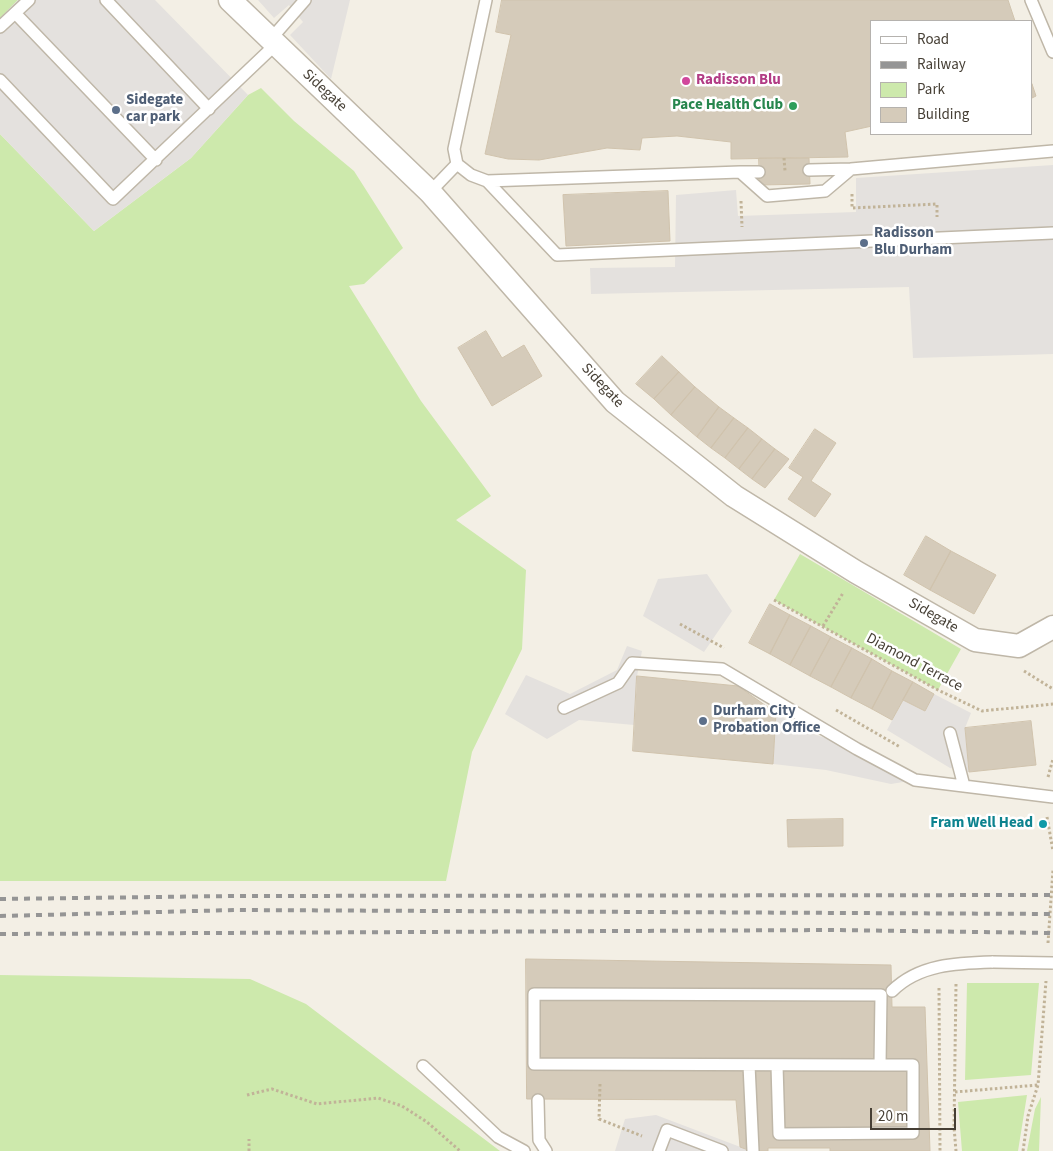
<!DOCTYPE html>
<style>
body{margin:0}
#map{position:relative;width:1053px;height:1151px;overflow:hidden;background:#f3efe5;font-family:"Source Sans 3",sans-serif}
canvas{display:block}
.legend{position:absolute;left:870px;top:20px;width:162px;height:115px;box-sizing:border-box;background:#fff;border:1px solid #b5b2ae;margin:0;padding:6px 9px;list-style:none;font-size:15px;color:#463f35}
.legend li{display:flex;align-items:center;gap:10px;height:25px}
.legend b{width:25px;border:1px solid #b5b2ae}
.scale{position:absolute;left:870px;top:1108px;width:86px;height:22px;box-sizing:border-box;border:2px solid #463f35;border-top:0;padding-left:6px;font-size:15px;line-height:18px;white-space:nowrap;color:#463f35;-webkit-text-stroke:4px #fff;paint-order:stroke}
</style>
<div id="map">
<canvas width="1053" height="1151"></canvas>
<ul class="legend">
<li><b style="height:6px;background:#fff"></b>Road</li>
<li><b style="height:6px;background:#959595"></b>Railway</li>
<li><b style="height:14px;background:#cde9ac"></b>Park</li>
<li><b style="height:14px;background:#d5cbba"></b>Building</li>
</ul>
<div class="scale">20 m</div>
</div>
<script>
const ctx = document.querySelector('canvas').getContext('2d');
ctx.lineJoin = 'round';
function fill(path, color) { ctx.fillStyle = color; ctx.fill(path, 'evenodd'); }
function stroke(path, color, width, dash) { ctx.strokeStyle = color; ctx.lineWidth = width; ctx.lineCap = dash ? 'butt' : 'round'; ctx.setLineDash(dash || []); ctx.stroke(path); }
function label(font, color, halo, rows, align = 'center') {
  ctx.font = font + ' "Source Sans 3",sans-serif'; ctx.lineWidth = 5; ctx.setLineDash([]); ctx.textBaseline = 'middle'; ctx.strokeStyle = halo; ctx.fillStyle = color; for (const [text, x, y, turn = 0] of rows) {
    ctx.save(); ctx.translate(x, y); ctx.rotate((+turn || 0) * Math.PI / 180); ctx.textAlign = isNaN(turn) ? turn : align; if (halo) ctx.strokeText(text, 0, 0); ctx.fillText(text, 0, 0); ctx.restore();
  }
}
fill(new Path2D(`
 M0 0H18L0 18Z
 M261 88 294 121 354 171 403 248 364 284 349 286 421 401 491 496 456 520 526 570 522 649 472 752 446 881H0V134L94 231 191 158 248 95Z
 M800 554 961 649 938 690 774 600Z
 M0 975 250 979 306 1004 500 1151H0Z
 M967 983H1039L1031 1075 965 1080Z
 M1027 1095 1018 1151H962L958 1102Z
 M1041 1097 1039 1151H1027L1035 1109Z`), '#cde9ac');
fill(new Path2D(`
 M18 0H155L248 95 191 158 94 231 0 134V18Z
 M258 0H350L331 79 290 35 303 22 289 5 274 18Z
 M1053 165V354L913 358 909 287 591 294 590 268 675 267 676 195 736 190 738 216 856 212V178Z
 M707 574 732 611 704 652 643 616 658 579Z
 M627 646 642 651 637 676 634 725 579 720 547 739 505 714 526 675 570 694 617 670Z
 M934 694 971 713 965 728 969 772 950 768 887 730 903 700 925 711Z
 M776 713 802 730 857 749 915 780 891 784 826 770 773 764Z
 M656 1115 751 1151H615L625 1119Z`), '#e4e1de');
const building = new Path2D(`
 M502 0H1008L1015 21H872V126L845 132 848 157 731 159V142L677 136 642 138 640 150 607 148 539 160 508 159 485 154 511 35 496 32Z
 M1032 84 1036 96 1032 98Z
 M759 158H809L810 184 760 185Z
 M668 191 670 241 566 246 563 195Z
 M486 331 502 358 524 345 542 376 492 406 458 348Z
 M662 356 679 372 654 399 636 384Z
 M679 372 695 387 671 415 654 399Z
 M695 387 719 407 697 437 671 415Z
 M719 407 734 418 711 448 697 437Z
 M734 418 748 428 725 458 711 448Z
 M748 428 762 439 739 469 725 458Z
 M815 429 836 443 811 481 831 494 815 517 788 499 803 477 789 468Z
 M762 439 775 449 752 479 739 469Z
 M775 449 789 459 765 488 752 479Z
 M926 536 951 551 930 590 904 575Z
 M951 551 996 575 974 614 930 590Z
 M770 604 790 615 770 654 749 643Z
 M790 615 811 626 790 665 770 654Z
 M811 626 831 637 810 676 790 665Z
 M831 637 852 648 831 687 810 676Z
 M852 648 872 659 851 698 831 687Z
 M872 659 892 671 872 709 851 698Z
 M892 671 913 682 892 720 872 709Z
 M637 676 738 686 776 713 773 764 633 751Z
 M913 682 934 694 925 711 903 700Z
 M1031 721 1036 765 969 772 965 728Z
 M843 819V846L788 847 787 820Z
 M526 959 891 965 892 1007H925L930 1151H830V1148H768V1151H751L740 1147 736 1100 527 1099Z`);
fill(building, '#d5cbba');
stroke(building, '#d0c3ad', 1);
const service = new Path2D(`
 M106 0 209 109
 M486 0 454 149 457 164 471 175 487 181 740 172 767 196 825 191 851 169 1053 151
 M1031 0 1053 52
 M15 13 156 160
 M0 27 29 0
 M270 40 305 0
 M0 80 113 199 275 45
 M809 170 851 169
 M740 172H759
 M487 181 557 255 1053 233
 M430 192 457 164
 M564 708 618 683 632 663 722 669 857 749 915 780 1053 797
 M950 733 964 786
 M892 991C919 964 957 963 993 962
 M534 994 881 995 880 1065 534 1064Z
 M749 1065 753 1151
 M777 1065 779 1134 913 1133V1065H880
 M423 1066 498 1137 524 1151
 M538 1100 539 1140 546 1151
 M659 1151 667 1130 722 1151`);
const minor = new Path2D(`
 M230 0 430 192 615 402 734 496 856 572 975 640 1019 646 1053 627`);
stroke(service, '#bfb7a8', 14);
stroke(minor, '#bfb7a8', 25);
stroke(new Path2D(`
 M784 158 785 171
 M852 194V208L937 204V217
 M741 201 742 227
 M774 600 938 690 982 711 1053 704
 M680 624 724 648
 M823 626 843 593
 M1024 671 1053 689
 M836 710 900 747
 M1048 777 1053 759
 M1047 817 1053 851
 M1048 943 1053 870
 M956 984 954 1127 956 1151
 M939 988 940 1151
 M600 1084 599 1119 642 1136
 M955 1092 1038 1085
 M247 1095 272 1089 317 1104 378 1098 402 1106 427 1122 460 1151
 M249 1151V1139
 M1023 1151 1028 1116 1038 1085 1046 981`), '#c1b398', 3, [2.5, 2.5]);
stroke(service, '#fff', 11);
stroke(minor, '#fff', 22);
stroke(new Path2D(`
 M0 899 233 896 1053 895
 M0 916 236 910 1053 914
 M0 934 832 930 1053 933`), '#959595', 4, [6, 6]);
const serviceBridge = new Path2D(`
 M993 962 1053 963`);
stroke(serviceBridge, '#bfb7a8', 14, []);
stroke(serviceBridge, '#fff', 11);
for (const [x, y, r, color] of [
 [686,81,5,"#d1479c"],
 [793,106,5,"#2e9e5b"],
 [116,110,5,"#5c6f8a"],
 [864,243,5,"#5c6f8a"],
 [703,721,5,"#5c6f8a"],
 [1043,824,5,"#0f9aa8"]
]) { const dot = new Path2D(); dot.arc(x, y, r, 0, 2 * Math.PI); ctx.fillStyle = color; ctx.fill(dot); stroke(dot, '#fff', 2); }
label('bold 15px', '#b23c85', '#fff', [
 ["Radisson Blu",696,81]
], 'left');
label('15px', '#463f35', '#fff', [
 ["Sidegate",324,91,43],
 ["Sidegate",602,386,47],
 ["Sidegate",933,616,30],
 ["Diamond Terrace",914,663,28]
]);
label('bold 15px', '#4e5e75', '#fff', [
 ["Sidegate",126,101],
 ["car park",126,118],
 ["Radisson",874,234],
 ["Blu Durham",874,251],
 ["Durham City",713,712],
 ["Probation Office",713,729]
], 'left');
label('bold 15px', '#27864d', '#fff', [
 ["Pace Health Club",783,106]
], 'right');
label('bold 15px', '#0d838f', '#fff', [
 ["Fram Well Head",1033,824]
], 'right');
</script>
